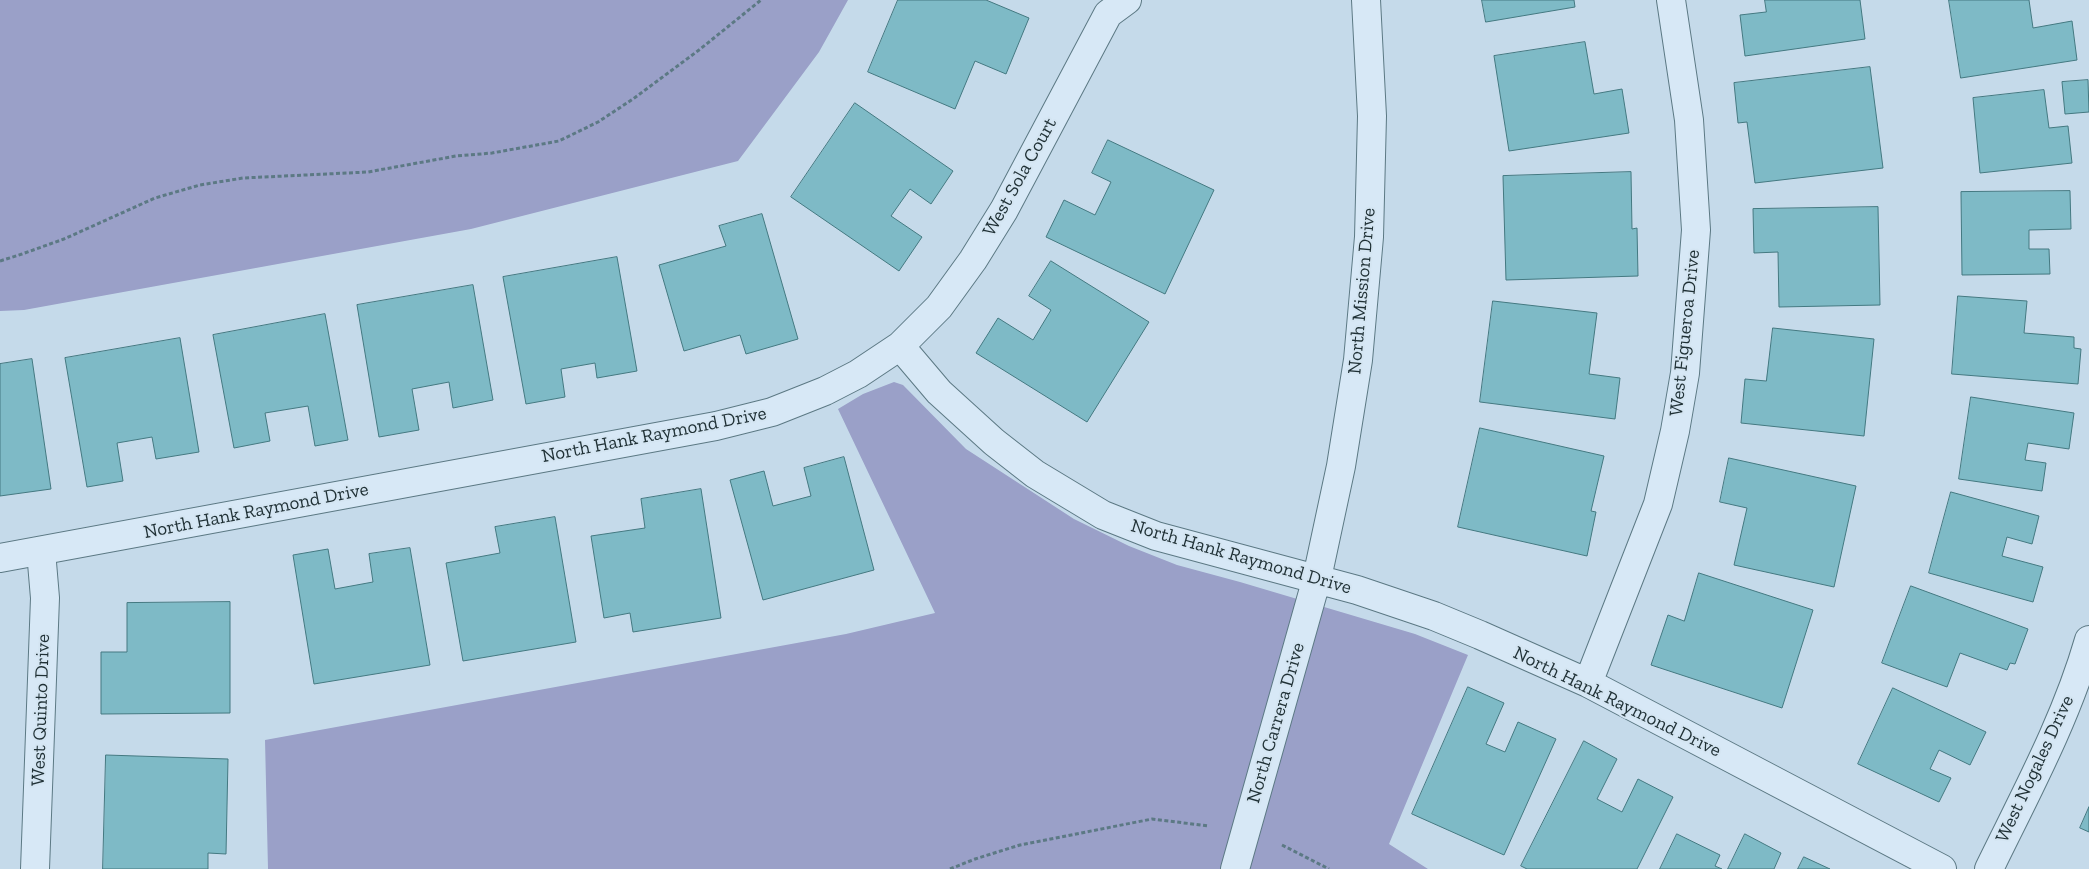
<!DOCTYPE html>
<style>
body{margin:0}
canvas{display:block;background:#c5daea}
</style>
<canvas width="2089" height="869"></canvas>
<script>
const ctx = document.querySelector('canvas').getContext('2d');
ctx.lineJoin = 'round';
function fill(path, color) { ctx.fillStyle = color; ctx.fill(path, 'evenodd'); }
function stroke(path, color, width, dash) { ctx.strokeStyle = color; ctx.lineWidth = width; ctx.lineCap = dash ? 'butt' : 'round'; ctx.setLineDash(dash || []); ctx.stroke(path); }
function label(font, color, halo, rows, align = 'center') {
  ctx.font = font + ' "Zilla Slab",serif'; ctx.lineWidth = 4; ctx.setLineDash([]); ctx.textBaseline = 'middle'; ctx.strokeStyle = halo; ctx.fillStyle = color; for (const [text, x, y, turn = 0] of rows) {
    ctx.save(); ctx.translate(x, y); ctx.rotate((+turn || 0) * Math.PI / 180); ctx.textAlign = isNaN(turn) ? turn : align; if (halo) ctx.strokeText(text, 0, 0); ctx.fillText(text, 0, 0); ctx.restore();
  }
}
fill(new Path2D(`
 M0 0H848L819 52 738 161 471 229 24 310 0 311Z
 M894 382 903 385 966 449 1074 519 1129 546 1177 565 1240 582 1415 634 1468 655 1389 844 1428 869H268L265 740 846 634 935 613 838 409 863 394Z`), '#9aa0c8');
const building = new Path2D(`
 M898 0H986L1029 18 1006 74 975 61 955 109 868 72Z
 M1482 0H1574L1575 7 1486 22Z
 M1765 0H1860L1865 39 1745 56 1740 15 1766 12Z
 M1949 0H2029L2033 28 2072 21 2077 60 1961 78Z
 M1585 42 1594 94 1622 89 1629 133 1509 151 1494 56Z
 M1870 67 1883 168 1755 183 1747 122 1738 123 1734 83Z
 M2088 80 2089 112 2065 114 2062 82Z
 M2044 90 2049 128 2068 126 2072 163 1980 173 1973 98Z
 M855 103 953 171 931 204 910 189 891 216 922 237 899 271 791 197Z
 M1108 140 1214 190 1165 294 1046 237 1064 200 1095 215 1111 182 1092 173Z
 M1631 172 1632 229 1637 228 1638 276 1506 280 1503 176Z
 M2070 191 2071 229 2029 230V249H2049L2050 274 1962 275 1961 192Z
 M1878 207 1880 305 1779 307 1778 252 1754 253 1753 209Z
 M762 214 798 339 746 354 740 335 684 351 659 265 726 246 719 226Z
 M617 257 637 371 597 378 595 363 561 369 565 397 526 404 503 277Z
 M1051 261 1149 322 1087 422 976 353 998 318 1033 340 1051 310 1029 296Z
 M473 285 493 400 453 408 449 382 412 389 419 430 379 437 357 305Z
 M1958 296 2027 301 2024 333 2074 337V348L2081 349 2078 384 1952 374Z
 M1493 301 1597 313 1589 374 1620 378 1615 419 1480 402Z
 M325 314 348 440 315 446 308 406 265 413 270 441 234 448 213 335Z
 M1773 328 1874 339 1864 436 1741 423 1745 379 1766 381Z
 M180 338 199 452 156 459 152 437 117 443 123 481 87 487 65 358Z
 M32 359 51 489 0 496V364Z
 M1971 397 2074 413 2069 449 2028 443 2025 460 2046 463 2042 491 1959 479Z
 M1480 428 1604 456 1591 511 1596 512 1587 556 1458 527Z
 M844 457 874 570 763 600 730 480 764 471 773 506 811 496 804 468Z
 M1729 458 1856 486 1834 587 1734 565 1747 508 1720 502Z
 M701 489 721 618 633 632 630 613 604 618 591 536 645 528 641 499Z
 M1951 492 2039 516 2032 544 2007 537 2002 556 2043 567 2033 602 1929 573Z
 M555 517 576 642 463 661 446 563 500 553 495 527Z
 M410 548 430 665 314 684 293 555 328 549 335 589 373 582 369 554Z
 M1699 573 1813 610 1782 708 1651 665 1668 615 1684 621Z
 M1911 586 2028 629 2015 664 2010 663 2007 670 1960 653 1947 687 1882 663Z
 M230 602V713L101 714V652H127V603Z
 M1468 687 1504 703 1486 744 1505 752 1518 722 1556 739 1504 855 1412 814Z
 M1893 688 1986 732 1970 765 1939 750 1930 769 1951 778 1939 802 1858 764Z
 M1584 741 1617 759 1597 799 1622 812 1638 779 1673 797 1637 869H1527L1521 866Z
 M106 755 228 759 226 854 208 853V869H103Z
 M2089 807V832L2080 828Z
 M1677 834 1720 855 1715 866 1722 869H1660Z
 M1745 834 1781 853 1774 869H1728Z
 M1804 857 1830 869H1798Z`);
fill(building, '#7ebac6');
stroke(building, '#447981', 1);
const minor = new Path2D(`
 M900 346 939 392 994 442 1035 474 1103 515 1156 536 1357 590 1434 616 1480 635 1588 683 1942 869
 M0 558 716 426 772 412 825 391 858 374 900 346 939 307 973 260 1004 210 1108 14 1127 0
 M1588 683 1658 504 1675 431 1685 373 1696 230 1689 120 1671 0
 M35 869 45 598 41 551
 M1235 869 1317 578 1341 466 1358 360 1369 237 1372 116 1366 0
 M1989 869C2025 795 2066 720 2089 640`);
stroke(minor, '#5c7984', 30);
stroke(new Path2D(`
 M0 261 22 254 64 239 155 198 200 185 243 178 368 172 456 156 492 153 559 141 598 122 633 99 699 50 761 0
 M1282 845 1329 869
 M950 869 975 859 1020 845 1152 819 1209 826`), '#5c7984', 3, [4, 2.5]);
stroke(minor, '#d7e8f6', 28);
label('19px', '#1f3035', '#d4e5f2', [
 ["West Sola Court",1020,177,-61],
 ["North Mission Drive",1362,291,-85],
 ["West Figueroa Drive",1685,333,-84],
 ["North Hank Raymond Drive",654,435,-11],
 ["North Hank Raymond Drive",256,511,-11],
 ["North Hank Raymond Drive",1241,557,16],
 ["North Hank Raymond Drive",1617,702,26],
 ["West Quinto Drive",41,710,-88],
 ["North Carrera Drive",1276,723,-74],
 ["West Nogales Drive",2035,769,-65]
]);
</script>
